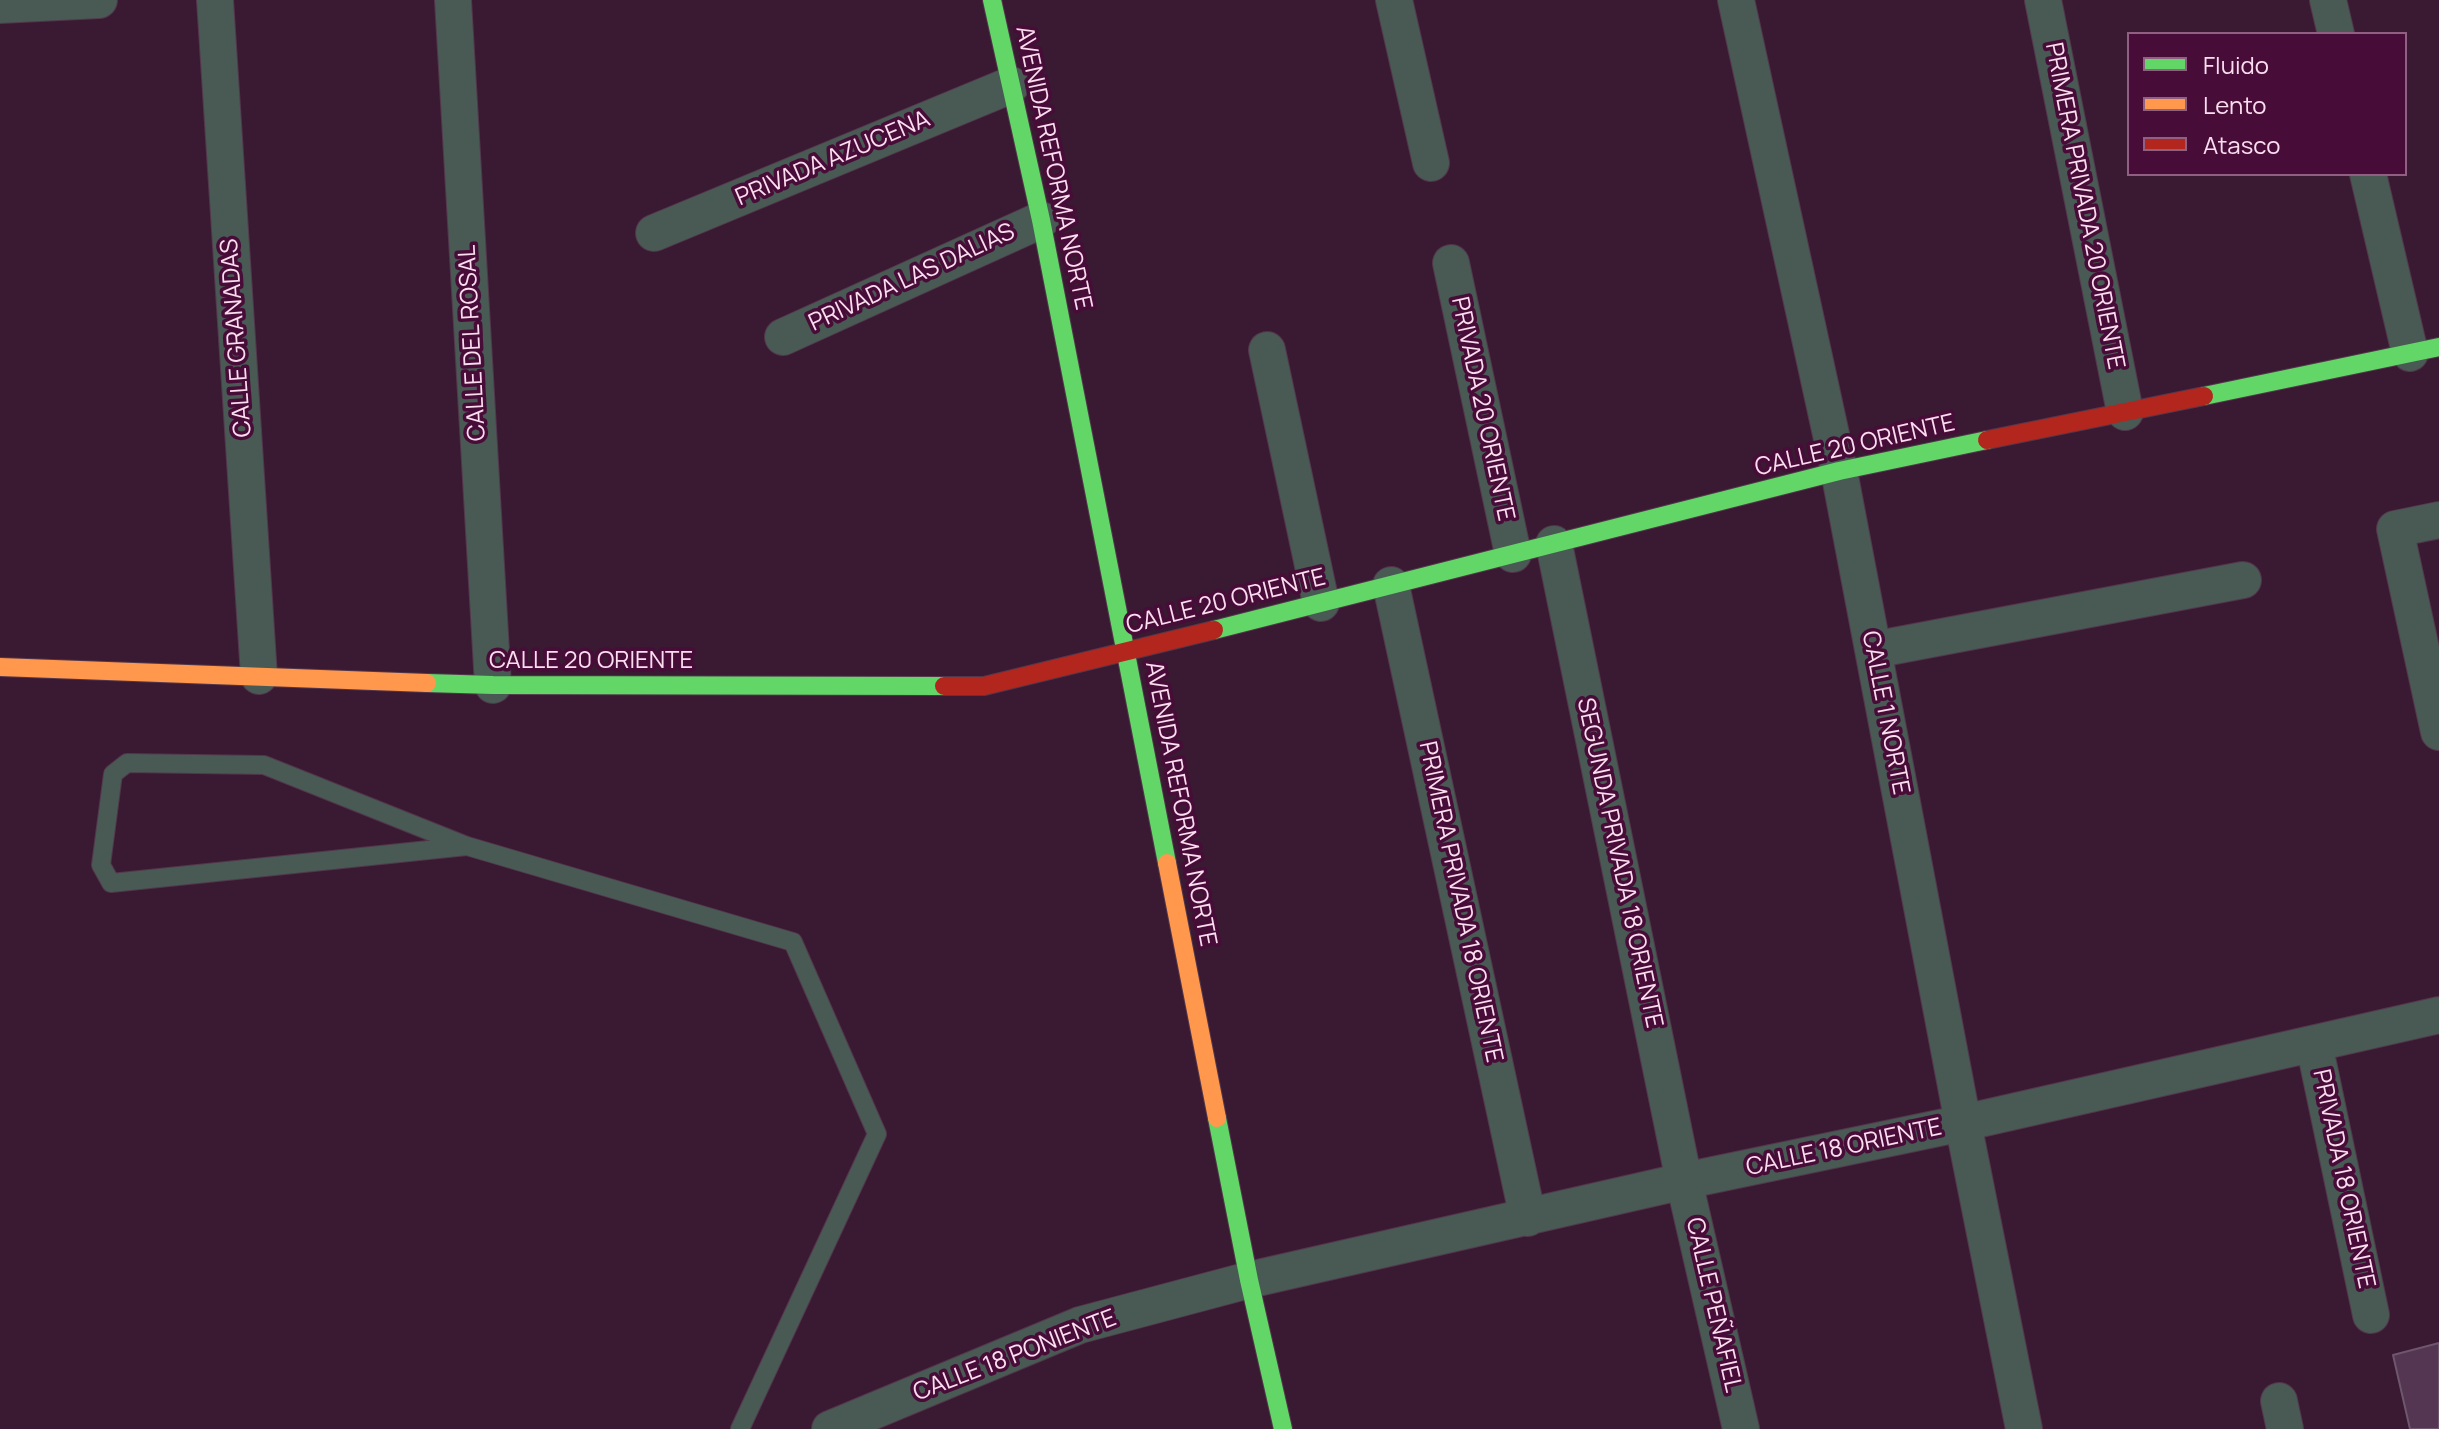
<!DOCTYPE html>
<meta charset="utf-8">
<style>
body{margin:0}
#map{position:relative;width:2439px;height:1429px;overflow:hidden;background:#3a1932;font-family:Manrope,sans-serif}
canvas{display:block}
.legend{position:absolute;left:2127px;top:32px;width:280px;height:144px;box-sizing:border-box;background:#470c38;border:2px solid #8f6081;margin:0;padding:10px 14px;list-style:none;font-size:24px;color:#fbddef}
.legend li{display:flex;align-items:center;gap:16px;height:40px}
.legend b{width:40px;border:2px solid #8f6081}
</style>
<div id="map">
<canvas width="2439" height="1429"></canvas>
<ul class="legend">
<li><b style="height:10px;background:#63d668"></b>Fluido</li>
<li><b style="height:10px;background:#ff974d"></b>Lento</li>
<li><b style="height:10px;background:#b3261e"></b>Atasco</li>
</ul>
</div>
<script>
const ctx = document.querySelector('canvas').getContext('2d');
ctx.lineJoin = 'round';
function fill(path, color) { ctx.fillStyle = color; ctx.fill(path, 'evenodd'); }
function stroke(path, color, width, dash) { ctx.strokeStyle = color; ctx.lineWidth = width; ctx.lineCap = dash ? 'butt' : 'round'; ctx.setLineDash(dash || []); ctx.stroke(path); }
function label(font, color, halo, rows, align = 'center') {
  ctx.font = font + ' Manrope,sans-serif'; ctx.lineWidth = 7; ctx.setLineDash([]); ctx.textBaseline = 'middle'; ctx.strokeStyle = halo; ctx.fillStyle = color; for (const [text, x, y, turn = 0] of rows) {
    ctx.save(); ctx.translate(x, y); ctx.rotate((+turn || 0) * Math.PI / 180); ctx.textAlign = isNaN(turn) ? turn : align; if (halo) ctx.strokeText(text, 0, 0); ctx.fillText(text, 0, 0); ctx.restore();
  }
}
const building = new Path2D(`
 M2439 1343V1429H2410L2393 1355Z`);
fill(building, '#543652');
stroke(building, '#6e566c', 2);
const lane = new Path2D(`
 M467 846 111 883 101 865 113 774 127 763 264 765 467 846 793 942 877 1134 740 1429`);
const street = new Path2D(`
 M215 0 259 676
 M453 0 493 685
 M1394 0 1431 163
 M1736 0 1839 471 1963 1123 2024 1429
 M2043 0 2125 412
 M2328 0 2336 34
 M0 5 99 0
 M2368 174 2410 353
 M654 233 1011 85
 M1451 263 1513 554
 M783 337 1041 220
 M1267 350 1321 603
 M2439 520 2395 529 2439 732
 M1554 544 1684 1181 1741 1429
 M1391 585 1528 1218
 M1873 650 2243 580
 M2314 1044 2371 1315
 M2279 1401 2285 1429
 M830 1429 1080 1325 1249 1280 1684 1181 1963 1123 2439 1015`);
const fast = new Path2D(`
 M992 0 1041 220 1167 863
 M2204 396 2439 347
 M1214 630 1839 471 1987 440
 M427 683 493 685 944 686
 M1217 1118 1249 1280 1283 1429`);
const slow = new Path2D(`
 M0 667 427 683
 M1167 863 1217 1118`);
const jam = new Path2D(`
 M1987 440 2204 396
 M944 686H984L1214 630`);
stroke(lane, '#52374b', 20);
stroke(street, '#52374b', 38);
stroke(fast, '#52374b', 20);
stroke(slow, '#52374b', 20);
stroke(jam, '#52374b', 20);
stroke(lane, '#495954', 18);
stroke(street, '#495954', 36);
stroke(fast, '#63d668', 18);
stroke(slow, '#ff974d', 18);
stroke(jam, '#b3261e', 18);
label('24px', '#fbddef', '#470c38', [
 ["PRIVADA AZUCENA",833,159,-23],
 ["AVENIDA REFORMA NORTE",1053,168,78],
 ["PRIMERA PRIVADA 20 ORIENTE",2084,206,79],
 ["PRIVADA LAS DALIAS",912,278,-25],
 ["CALLE GRANADAS",237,338,-94],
 ["CALLE DEL ROSAL",473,343,-93],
 ["PRIVADA 20 ORIENTE",1482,409,78],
 ["CALLE 20 ORIENTE",1855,446,-13],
 ["CALLE 20 ORIENTE",1226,602,-14],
 ["CALLE 20 ORIENTE",591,661],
 ["CALLE 1 NORTE",1885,713,79],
 ["AVENIDA REFORMA NORTE",1180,804,79],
 ["SEGUNDA PRIVADA 18 ORIENTE",1619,863,78],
 ["PRIMERA PRIVADA 18 ORIENTE",1460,902,78],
 ["CALLE 18 ORIENTE",1844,1148,-12],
 ["PRIVADA 18 ORIENTE",2343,1179,78],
 ["CALLE PEÑAFIEL",1713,1305,77],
 ["CALLE 18 PONIENTE",1015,1356,-21]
]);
</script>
